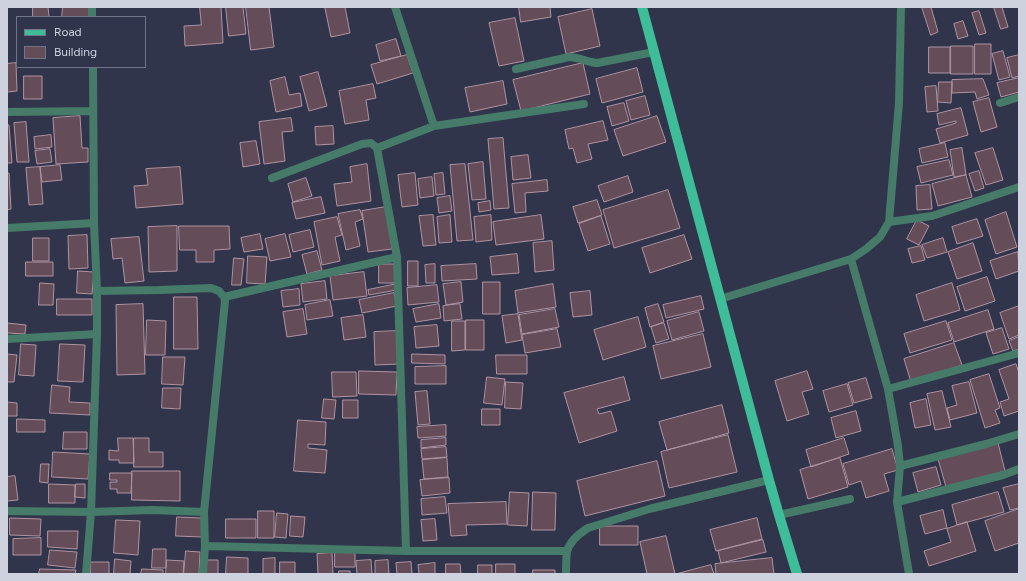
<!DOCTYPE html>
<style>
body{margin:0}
#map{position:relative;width:1026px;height:581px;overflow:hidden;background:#31354b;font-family:Figtree,sans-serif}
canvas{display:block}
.frame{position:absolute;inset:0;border:8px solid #ced2df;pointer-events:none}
.legend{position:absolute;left:16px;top:16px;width:130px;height:52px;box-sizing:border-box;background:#31354b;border:1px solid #707486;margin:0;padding:5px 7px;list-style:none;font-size:12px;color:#ced2df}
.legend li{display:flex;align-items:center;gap:8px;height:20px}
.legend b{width:20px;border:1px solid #707486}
</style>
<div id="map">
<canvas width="1026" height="581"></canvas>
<div class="frame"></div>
<ul class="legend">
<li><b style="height:5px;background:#3fbd98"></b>Road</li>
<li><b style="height:11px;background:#654c59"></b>Building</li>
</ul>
</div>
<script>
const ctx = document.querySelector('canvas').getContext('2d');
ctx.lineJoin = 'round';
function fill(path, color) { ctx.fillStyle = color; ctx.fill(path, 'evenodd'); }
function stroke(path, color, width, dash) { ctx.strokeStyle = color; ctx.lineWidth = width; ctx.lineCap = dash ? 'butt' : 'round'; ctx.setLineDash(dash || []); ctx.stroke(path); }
const building = new Path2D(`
 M33 7H48L49 17H33Z
 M63 7H89V17H62Z
 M200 7H221L223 43 185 46 184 26 201 25Z
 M226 7H243L246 34 229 36Z
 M246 7H269L274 47 251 50Z
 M331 7H345L350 33 331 37 325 8Z
 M519 7H550L551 17 521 22Z
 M922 7H931L938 32 931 35Z
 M994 7H1002L1008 27 1001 29Z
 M592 9 600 46 566 54 558 17Z
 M979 11 986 33 979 35 972 13Z
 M515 18 524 61 499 66 489 23Z
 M963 21 968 36 958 39 954 24Z
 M396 39 401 56 380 61 376 45Z
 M975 44H991V74H975Z
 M951 46H973V74H951Z
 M929 47H950V73H929Z
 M1003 51 1010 77 999 80 992 54Z
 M407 55 413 73 377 84 371 65Z
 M1019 55V76L1012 78 1007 58Z
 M16 63 17 91 7 92V64Z
 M583 63 590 94 521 111 513 80Z
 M637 68 643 92 602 103 596 79Z
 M318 72 327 106 309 111 300 77Z
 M24 76H42V99H24Z
 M285 77 289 95 300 93 302 106 276 112 270 81Z
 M1019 78V92L1001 97 997 83Z
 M983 79 989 95 977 99 975 92 952 93V80Z
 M503 81 507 104 470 112 465 88Z
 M939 82H952L951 103 938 102Z
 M373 84 376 98 366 100 369 120 345 124 339 91Z
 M936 86 938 111 927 112 925 87Z
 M645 96 650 115 631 120 626 101Z
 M989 98 997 127 981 132 973 102Z
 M624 103 629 121 612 126 607 107Z
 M961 108 968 135 940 143 936 129 956 123V121L939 125 937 114Z
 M80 116 82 148H88V162L56 164 53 118Z
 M657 116 666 142 623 156 614 130Z
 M291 118 293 131 282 132 285 161 264 164 259 122Z
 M603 121 608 140 588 144 592 159 577 163 573 148 569 149 565 130Z
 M26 122 29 162H17L14 123Z
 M7 125H9L12 163H7Z
 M333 126 334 144 316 145 315 127Z
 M51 135 52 147 35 149 34 137Z
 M503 138 509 208 494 209 488 139Z
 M256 141 260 164 243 167 240 143Z
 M945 143 948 157 922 163 919 149Z
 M962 148 966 175 954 177 950 150Z
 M993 148 1003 180 986 185 975 153Z
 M50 149 52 162 37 164 35 151Z
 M528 155 531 178 513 180 511 157Z
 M949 160 953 175 921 183 917 167Z
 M483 162 486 199 472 200 468 164Z
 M367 164 371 201 337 206 334 184 352 182 350 167Z
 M465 164 473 240 457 241 450 165Z
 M60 165 62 180 42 182 40 167Z
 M40 167 43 204 29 205 26 168Z
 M180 167 183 204 136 208 134 186 148 185 146 169Z
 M979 171 984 188 975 191 969 174Z
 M7 173H9L11 209 7 210Z
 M415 173 418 205 402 207 398 175Z
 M443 173 445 194 436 195 434 174Z
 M966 175 972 197 938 206 932 184Z
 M628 176 633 192 604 202 598 186Z
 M432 177 434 196 420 198 418 179Z
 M306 178 312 196 293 202 288 184Z
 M547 180 548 191 525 193 526 212 515 213 512 184Z
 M930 185 932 209 917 210 916 186Z
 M668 190 680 228 614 248 603 210Z
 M450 196 452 211 439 213 437 198Z
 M321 197 325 213 296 219 292 203Z
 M597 200 602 215 578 223 573 207Z
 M490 201 491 210 479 212 478 203Z
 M386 207 392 249 368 252 362 211Z
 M360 210 363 219 355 222 360 246 346 250 338 214Z
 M1006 212 1017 247 996 254 985 220Z
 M433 215 436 245 423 246 419 216Z
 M450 215 452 242 439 243 437 217Z
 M491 215 492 240 476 242 474 217Z
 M541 215 544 239 496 245 493 222Z
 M601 216 610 244 588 251 579 224Z
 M337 217 342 235 335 237 340 261 322 265 314 222Z
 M977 219 983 236 957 244 952 227Z
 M917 220 929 226 919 245 907 239Z
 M177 226V271L149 272 148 227Z
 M179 226H229L230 249 214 250V262H196V250H180Z
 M310 230 314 247 293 252 289 235Z
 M260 234 263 249 244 252 241 238Z
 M285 234 291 257 270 261 265 239Z
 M87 235 88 268 69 269 68 236Z
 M684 235 692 259 650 273 642 248Z
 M139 237 144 281 125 283 122 258 113 259 111 239Z
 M33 238H49V261H33Z
 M943 238 947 252 927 258 922 245Z
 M552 241 554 270 535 272 533 243Z
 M973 243 982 271 957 279 948 252Z
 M921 246 925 260 912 263 908 249Z
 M317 251 322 270 307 274 302 255Z
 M1018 252 1019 271 996 279 990 261Z
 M517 254 519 273 492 275 490 257Z
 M248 256 267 257 265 284 247 283Z
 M234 258 244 259 241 285H232Z
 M408 261H418V286H408Z
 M26 262H53V276H26Z
 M379 264H394L395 283H379Z
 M435 264V283H426L425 265Z
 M476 264 477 279 442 281 441 266Z
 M78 271 94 272 92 294 77 293Z
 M364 272 367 296 333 300 330 276Z
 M987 277 995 301 965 311 957 287Z
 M325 281 327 299 303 302 301 284Z
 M461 282 463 302 446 305 443 284Z
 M483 282H500V314H483Z
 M40 283 54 284 53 305H39Z
 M952 283 960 310 924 321 916 295Z
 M397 284V290L369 295 368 290Z
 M553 284 556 307 518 313 515 291Z
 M437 285 439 302 408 305 407 288Z
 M299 289 300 305 283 307 281 291Z
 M590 291 592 315 573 317 570 293Z
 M394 293 397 306 362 313 359 300Z
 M701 296 704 309 666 318 663 305Z
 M174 297H197L198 349H174Z
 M57 299H92V315H57Z
 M330 300 333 316 307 320 305 305Z
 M143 304 145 374 117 375 116 305Z
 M439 304 441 318 416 322 413 309Z
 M460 304 462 319 444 321 443 306Z
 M658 304 664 322 650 327 645 308Z
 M1019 306V335L1009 339 1000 313Z
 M303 309 307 334 287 337 283 312Z
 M555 309 559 327 522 334 519 315Z
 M988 310 994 329 954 342 948 323Z
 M699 312 704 331 672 340 667 321Z
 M518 314 522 340 506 343 502 316Z
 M363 315 366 337 344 340 341 318Z
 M638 317 646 347 603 360 594 330Z
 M147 320 166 321 165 355H146Z
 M466 320H484V350H466Z
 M452 321H465V350L452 351Z
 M946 321 952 340 910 353 904 334Z
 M7 323 26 325 25 334 7 333Z
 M664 323 669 339 656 343 651 327Z
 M437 325 439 346 416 348 414 327Z
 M1002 328 1009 349 993 354 986 333Z
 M557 329 561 347 525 353 522 335Z
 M398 331 399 364 375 365 374 332Z
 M703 334 711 367 661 379 653 346Z
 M1019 337V349L1013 351 1009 341Z
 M954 343 962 365 911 382 904 359Z
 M21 344 36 345 34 376 19 375Z
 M60 344 85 345 83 382 58 381Z
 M7 354 17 355 14 382H7Z
 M412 354 445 355V364L412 363Z
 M496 355H527V374H497Z
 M163 357H185L183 385 162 384Z
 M1016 364 1019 373V411L1004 416 1000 402 1009 399 999 370Z
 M446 366V384H415V367Z
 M359 371 397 372 396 395 359 394Z
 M807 371 813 389 802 392 809 414 787 421 775 381Z
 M332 372H356L357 396 333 397Z
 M989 374 1000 408 995 410 1000 423 985 428 970 380Z
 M487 377 505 379 502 405 484 403Z
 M624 377 630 400 597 409 599 414 611 411 617 431 579 443 564 393Z
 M866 378 872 398 854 403 848 383Z
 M506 382 523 383 521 409 505 408Z
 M969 382 977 413 950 420 947 408 957 405 952 386Z
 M847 384 853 405 829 412 823 391Z
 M52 385 70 387 69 402 90 403V415L50 413Z
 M163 388H181L180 409 162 408Z
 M427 391 430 424 418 425 415 392Z
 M942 391 951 427 935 430 927 394Z
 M324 399 336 400 334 419 322 418Z
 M926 399 931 425 915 428 910 403Z
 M343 400H358V418H343Z
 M7 402 17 403V416H7Z
 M722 405 729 433 667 450 659 422Z
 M482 409H500V425H482Z
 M856 411 861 431 836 438 831 418Z
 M17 419 45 420V432H17Z
 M298 420 326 422 325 445 308 444V448L327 450 325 473 294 471Z
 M446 425V436L418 438 417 427Z
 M64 432H87V449H63Z
 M728 435 737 472 669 488 661 452Z
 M118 438H133L134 463H119V460H109V450L118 451Z
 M134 438H149V452H163V467H134Z
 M446 438V445L421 448V440Z
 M844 438 849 454 811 467 806 450Z
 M998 443 1005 471 946 487 938 459Z
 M446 447 447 457 422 459 421 449Z
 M892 449 898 470 884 474 889 491 866 498 861 481 849 485 843 464Z
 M53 452 90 454 88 479 52 477Z
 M447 458 448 477 424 479 422 460Z
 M840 458 848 487 808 499 800 470Z
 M657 461 665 496 585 516 577 481Z
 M41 464H49L48 483 40 482Z
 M936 467 941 485 918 492 913 473Z
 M132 471H180V501L132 500Z
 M110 473H132L131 493H117V489H110V482H117V480H110Z
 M15 476 18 500 7 501V477Z
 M449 478 450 493 422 496 420 480Z
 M49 484 75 485V503H49Z
 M76 484H85V498L75 497Z
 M1019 484V508L1010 510 1003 488Z
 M510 492 529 493 527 526 508 525Z
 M533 492 556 493 555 530H532Z
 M998 492 1004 512 957 525 952 505Z
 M445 497 447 513 422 515 421 499Z
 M506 502 507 524 466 525 467 535 451 536 448 504Z
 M1019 509V543L995 551 985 521Z
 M943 510 947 528 925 534 920 516Z
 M258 511H274V538H258Z
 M277 513 288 514 286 538 275 537Z
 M291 516 305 517 303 537 290 536Z
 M177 517 202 518V537L176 536Z
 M10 518 41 519 40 536 10 535Z
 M757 518 762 539 716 551 710 530Z
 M226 519H256V538H226Z
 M435 519 437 540 423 541 421 520Z
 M116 520 140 521 138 555 114 553Z
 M967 522 976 551 929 566 924 551 951 542 947 529Z
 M600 526H638V545H600Z
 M48 531H78L77 549 48 547Z
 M666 536 675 574H647L640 542Z
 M41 538V555H13V539Z
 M763 540 766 552 721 563 718 551Z
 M153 549H166V568H152Z
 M50 550 77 552 75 568 48 565Z
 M186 551 200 552 199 574H184Z
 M335 552H355V567H335Z
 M332 553 333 574H318L317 554Z
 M227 557 248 558V574H226Z
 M275 558V574H263V559Z
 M772 558 774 574H716L715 564Z
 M115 559 131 561 130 574H114Z
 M167 560 184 561 183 574H166Z
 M206 560H218V574H206Z
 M371 560 372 574H357L356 561Z
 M388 560 389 574H375V561Z
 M91 562H109V574H91Z
 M280 562H295V574H280Z
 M411 562 412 574H397L396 563Z
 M435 563V574H419L418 565Z
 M446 564H460L461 574H446Z
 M496 564H515V574H496Z
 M478 565H492V574H478Z
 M711 565 714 574H676Z
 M40 569 76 570 75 574H39Z
 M142 569 163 570V574H141Z
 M533 570H555V574H533Z
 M339 571H350V574H339Z`);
fill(building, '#654c59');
stroke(building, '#b093a1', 1);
stroke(new Path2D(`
 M92 7V17
 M395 7 434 126
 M516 69 569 57C579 57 586 62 597 63L654 52
 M1000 103 1019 97
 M7 112 93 111
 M377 148 434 126 584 104
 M272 178 362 144 371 143 377 148 397 257 406 551
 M889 222 932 216 1019 187
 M7 228 94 223
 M851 259 888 389 898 446 900 466 897 502 909 574
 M224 297 397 257
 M720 299 851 259 866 249 880 237 889 222 899 103 901 7
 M7 339 97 334V291L94 223 93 67
 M888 389 1019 353
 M900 466 986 444 1019 434
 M897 502 1003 475 1019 469
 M7 511 91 512 152 510 204 512 225 301 224 297 219 291 211 288 159 290 97 291
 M779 515 850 499
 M205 546 406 551H567
 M86 574 91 512 97 334
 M203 574 205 546 204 512
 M566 574C566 567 566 559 567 552 569 542 580 533 588 528L649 509 769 480`), '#457b68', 8);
stroke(new Path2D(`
 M642 7 769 480 779 515 797 574`), '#3fbd98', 10);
</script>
